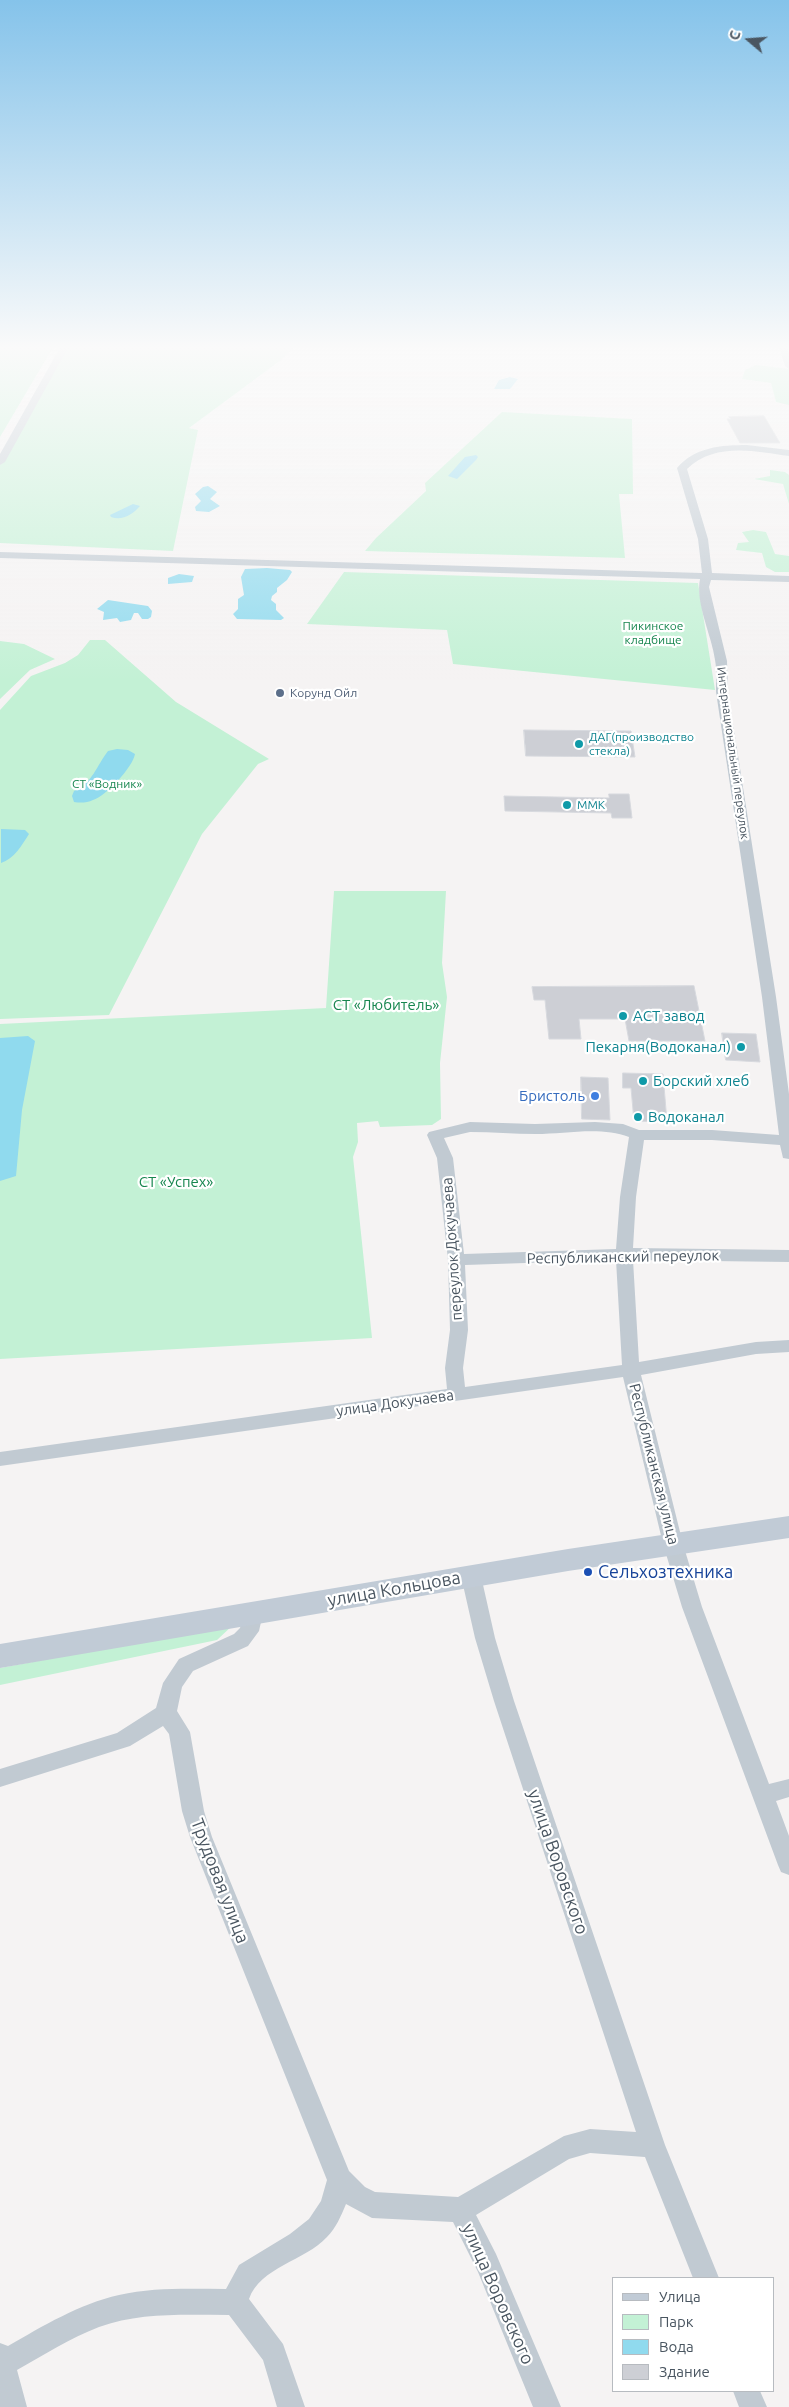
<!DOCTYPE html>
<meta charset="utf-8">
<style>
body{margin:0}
#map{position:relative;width:789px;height:2407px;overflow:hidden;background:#f5f3f3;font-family:Ubuntu,sans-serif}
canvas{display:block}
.legend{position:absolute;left:612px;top:2277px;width:162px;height:115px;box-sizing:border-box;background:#fff;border:1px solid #b7bbc0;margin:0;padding:6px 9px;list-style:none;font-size:15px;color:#4a5661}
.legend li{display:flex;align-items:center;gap:10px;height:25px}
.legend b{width:25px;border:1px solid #b7bbc0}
.north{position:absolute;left:724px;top:15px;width:50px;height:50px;-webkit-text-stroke:4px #fff;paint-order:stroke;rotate:288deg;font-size:14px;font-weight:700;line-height:20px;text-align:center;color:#4a5661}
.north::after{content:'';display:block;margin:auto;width:18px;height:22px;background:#4a5661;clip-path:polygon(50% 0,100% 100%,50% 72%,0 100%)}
</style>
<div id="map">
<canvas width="789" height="2407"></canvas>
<ul class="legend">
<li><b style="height:6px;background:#c1cbd6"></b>Улица</li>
<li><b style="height:14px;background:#c3f1d5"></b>Парк</li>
<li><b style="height:14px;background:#90daee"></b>Вода</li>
<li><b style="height:14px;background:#cdcfd5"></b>Здание</li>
</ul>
<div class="north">С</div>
</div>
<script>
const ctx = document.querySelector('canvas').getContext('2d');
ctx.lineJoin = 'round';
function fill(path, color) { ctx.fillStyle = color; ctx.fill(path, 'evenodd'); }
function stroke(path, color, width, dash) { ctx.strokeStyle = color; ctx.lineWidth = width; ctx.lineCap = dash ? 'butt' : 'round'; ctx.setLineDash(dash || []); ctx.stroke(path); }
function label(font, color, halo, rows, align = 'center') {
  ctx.font = font + ' Ubuntu,sans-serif'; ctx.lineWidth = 4.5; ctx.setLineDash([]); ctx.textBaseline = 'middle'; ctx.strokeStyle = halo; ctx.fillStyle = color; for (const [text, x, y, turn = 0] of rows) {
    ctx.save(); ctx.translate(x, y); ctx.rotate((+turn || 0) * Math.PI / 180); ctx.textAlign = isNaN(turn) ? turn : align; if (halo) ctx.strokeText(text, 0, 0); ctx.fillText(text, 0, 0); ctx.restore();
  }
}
fill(new Path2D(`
 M0 344H55L0 437Z
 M69 344H298L281 360 189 428 198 430 173 551 0 543V465L28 412Z
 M756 365 789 369V405L776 402 771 383 742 379 745 370Z
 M502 412 632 419 633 494H619L625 558 365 551 376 538 426 491 425 483Z
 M770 470 785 472 789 475V504L783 484 754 479 770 476Z
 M753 530 766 532 775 554 789 556V572H775L766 567 762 553 736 550 738 543 749 542 742 532Z
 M344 572 698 583 715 690 453 664 447 630 307 624Z
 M90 640H105L176 702 269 759 258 764 202 834 109 1015 0 1019V710L31 676 65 663 78 655Z
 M0 641 24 644 55 659 30 670 0 699Z
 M334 891H446L442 963 447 997 440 1063 441 1119 432 1125 380 1127 378 1121 357 1123 358 1142 353 1157 372 1338 0 1359V1024L326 1008Z
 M233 1625 217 1640 0 1685V1668Z`), '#c3f1d5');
fill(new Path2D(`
 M510 377 518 379 510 389H494L499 380Z
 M476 455 478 457 476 460 457 479 448 476 465 457Z
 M208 486 217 492 210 499 220 506 209 512 196 511 195 507 201 501 195 494 203 487Z
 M133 504 140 506C132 515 122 521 111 517L110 515Z
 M267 568 290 570 292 572 287 580 277 588V592L272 596 271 600 276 604V610L284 618 281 620 237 619 233 614 238 609V599L244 595 241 577 245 569Z
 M179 574 194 576 192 582 168 584V578Z
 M108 600 148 606 152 611 151 617 148 619H142L138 613H134L131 620 120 622 117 618 103 620 104 612 97 609Z
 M117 749 128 750 135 754C133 767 106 796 93 800 87 803 80 803 74 802L72 796 74 791C92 784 97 765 108 751Z
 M1 829 25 830 29 834C22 845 14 859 1 863Z
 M28 1036 35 1041 22 1110 16 1176 0 1181V1038Z`), '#90daee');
const building = new Path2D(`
 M764 416 780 443H740L727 419H731L729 417Z
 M524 730 631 731 635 757 526 756Z
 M609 794H629L632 818H612L611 813 505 811 504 796 609 798Z
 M694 986 705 1041H629L625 1019H579L581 1039H549L545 1000H534L532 987Z
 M722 1033 756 1034 760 1062 726 1060Z
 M623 1073 663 1074 667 1122 634 1121 631 1088H623Z
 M581 1077 608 1078 610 1120 582 1119Z`);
fill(building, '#cdcfd5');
stroke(building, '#d7d9de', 1);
fill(new Path2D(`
 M62 344H70L5 462 0 465V454Z
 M778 344H786L789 353V369L785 366Z
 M747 445 789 450V456C754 451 715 442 687 469L708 539 712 573 789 576V582L711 580 709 587 727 661 728 692 776 997 789 1094V1159L783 1158 780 1145 712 1140H644L636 1197 633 1248 789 1250V1262L633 1260 639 1362 756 1342 789 1340V1352L756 1354 641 1375 683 1544 702 1607 769 1784 789 1779V1797L776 1801 789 1836V1875L781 1872 778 1865 682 1607 663 1544 623 1377 0 1466V1452L447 1389 445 1368 450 1330 448 1260 437 1158 427 1135 429 1132 470 1122 535 1124 595 1122 623 1124 639 1130H712L779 1135 762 997 716 692C716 682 717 671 715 660 712 636 695 603 700 579L0 558V552L702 573 698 539 677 468C695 447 721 445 747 445ZM470 1132C492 1132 514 1134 536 1134 565 1134 601 1126 629 1137L620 1197 616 1249 464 1254 453 1158 444 1138ZM616 1260 622 1365 465 1387 463 1368 468 1330 465 1265Z
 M471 1568 478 1571 481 1576 495 1638 514 1701 665 2145 719 2278H693L645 2157 590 2153 569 2159 476 2215 496 2254 561 2407H533L478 2272 453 2222 372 2218 346 2204C341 2216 336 2228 327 2237 305 2261 260 2267 249 2299L283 2344 305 2407H277L263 2360 229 2315C186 2315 140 2312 99 2327 70 2338 44 2355 17 2370L27 2407H0V2343L8 2346C43 2326 79 2304 119 2295 154 2287 191 2289 226 2289L239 2265 290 2234 309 2219 321 2201 327 2180 190 1837 182 1811 169 1734 163 1726 130 1746 0 1787V1769L117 1733 156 1708 163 1683 179 1659 234 1634 240 1628 246 1607 253 1605 260 1607 263 1613 259 1631 248 1646 193 1671 182 1687 177 1711 190 1732 204 1811 212 1837 349 2171 365 2187 375 2192 458 2197 564 2136 590 2129 636 2132 494 1701 475 1638 461 1576 464 1571Z
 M733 2391H760L767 2407H739Z`), '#c1cad2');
fill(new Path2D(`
 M789 1516V1538L568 1571 0 1668V1644L568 1549Z`), '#c1cbd6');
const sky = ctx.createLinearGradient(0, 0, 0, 681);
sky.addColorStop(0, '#85c3ea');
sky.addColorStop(0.51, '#fafafa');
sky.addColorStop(1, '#fafafa00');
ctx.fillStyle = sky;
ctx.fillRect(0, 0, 789, 681);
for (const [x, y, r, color] of [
 [280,693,5,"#5c6f8a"],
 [579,744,5,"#0f9aa8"],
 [567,805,5,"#0f9aa8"],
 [623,1016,5,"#0f9aa8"],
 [741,1047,5,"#0f9aa8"],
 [643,1081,5,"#0f9aa8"],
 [595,1096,5,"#3f7fe0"],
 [638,1117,5,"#0f9aa8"],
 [588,1572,5,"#1a4fb4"]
]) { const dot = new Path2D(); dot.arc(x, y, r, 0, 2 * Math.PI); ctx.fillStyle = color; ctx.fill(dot); stroke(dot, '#fff', 2); }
label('12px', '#17864f', '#fff', [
 ["Пикинское",653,626],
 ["кладбище",653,640],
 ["СТ «Водник»",107,784]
]);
label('12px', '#4e5e75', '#fff', [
 ["Корунд Ойл",290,693]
], 'left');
label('12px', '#0d838f', '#fff', [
 ["ДАГ(производство",589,737],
 ["стекла)",589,751],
 ["ММК",577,805]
], 'left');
label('12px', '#4a5661', '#fff', [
 ["Интернациональный переулок",733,753,82]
]);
label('15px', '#17864f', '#fff', [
 ["СТ «Любитель»",386,1005],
 ["СТ «Успех»",176,1182]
]);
label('15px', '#0d838f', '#fff', [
 ["АСТ завод",633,1016],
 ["Пекарня(Водоканал)",731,1047,"right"],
 ["Борский хлеб",653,1081],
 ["Водоканал",648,1117]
], 'left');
label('15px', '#366cbe', '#fff', [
 ["Бристоль",585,1096]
], 'right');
label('15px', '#4a5661', '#fff', [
 ["переулок Докучаева",452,1249,-94],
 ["Республиканский переулок",623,1257,-1],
 ["улица Докучаева",395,1403,-8],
 ["Республиканская улица",654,1464,76]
]);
label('18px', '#164399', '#fff', [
 ["Сельхозтехника",598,1572]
], 'left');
label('18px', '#4a5661', '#fff', [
 ["улица Кольцова",394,1589,-10],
 ["улица Воровского",558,1862,71],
 ["Трудовая улица",220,1881,69],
 ["улица Воровского",498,2294,66]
]);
</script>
